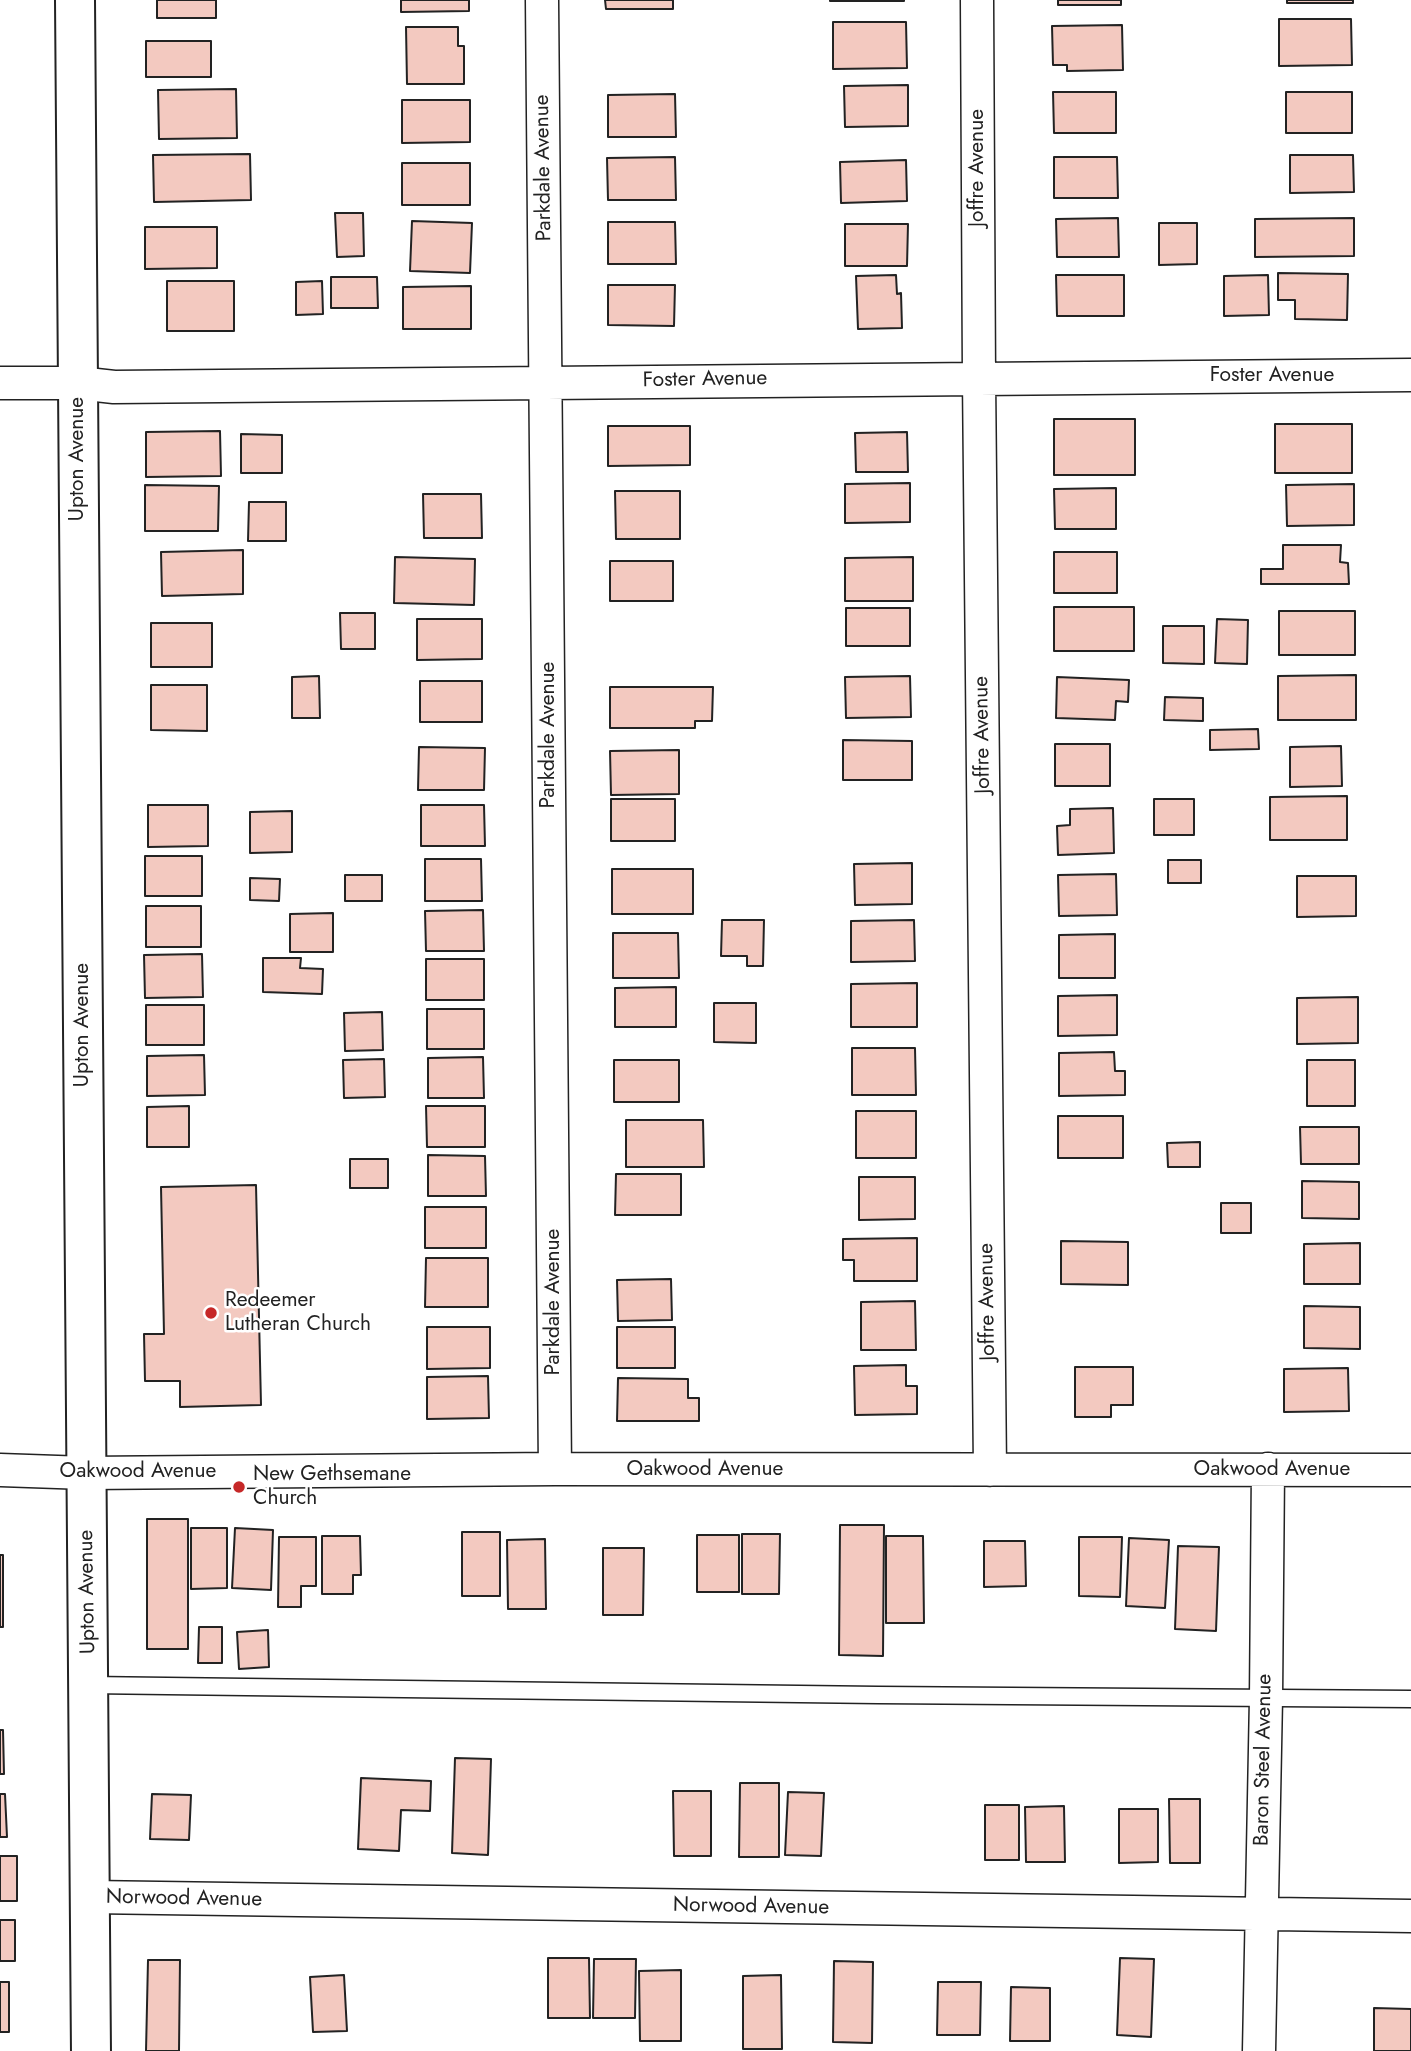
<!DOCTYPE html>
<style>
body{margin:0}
canvas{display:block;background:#fff}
</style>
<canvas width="1411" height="2051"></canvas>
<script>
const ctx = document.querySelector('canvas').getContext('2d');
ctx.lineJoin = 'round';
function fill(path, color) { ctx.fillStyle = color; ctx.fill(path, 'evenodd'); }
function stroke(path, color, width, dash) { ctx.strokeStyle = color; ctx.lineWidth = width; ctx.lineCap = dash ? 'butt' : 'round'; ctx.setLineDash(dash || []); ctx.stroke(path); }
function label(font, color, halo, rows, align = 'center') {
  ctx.font = font + ' Jost,sans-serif'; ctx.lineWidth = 5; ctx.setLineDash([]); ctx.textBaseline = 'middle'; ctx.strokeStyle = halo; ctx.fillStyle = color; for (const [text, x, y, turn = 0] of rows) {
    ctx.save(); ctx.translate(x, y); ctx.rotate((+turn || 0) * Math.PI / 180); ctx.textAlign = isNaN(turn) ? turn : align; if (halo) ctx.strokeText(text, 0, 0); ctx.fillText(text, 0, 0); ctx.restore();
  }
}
const building = new Path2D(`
 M157 0H216V18H157Z
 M401 0H469V11L401 12Z
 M605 0H673V9H606Z
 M904 0V1H830V0Z
 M1058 0H1121V5H1058Z
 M1287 0H1353V3H1287Z
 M1279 19H1351L1352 65 1279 66Z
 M833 22H906L907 68 833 69Z
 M1122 25 1123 70 1067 71V65H1053L1052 26Z
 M406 27H458V46H464V84H407Z
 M146 41H211V77H146Z
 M908 85V126L845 127 844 86Z
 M236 89 237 138 159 139 158 90Z
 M1053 92H1116V133H1054Z
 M1286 92H1352V133H1286Z
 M675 94 676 137H608V95Z
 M402 100H470V142L402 143Z
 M250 154 251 200 154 202 153 155Z
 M1290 155H1353L1354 192 1290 193Z
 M675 157 676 200H608L607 158Z
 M1054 157H1117L1118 198H1054Z
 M906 160 907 201 841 203 840 162Z
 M402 163H470V205H402Z
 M335 213H363L364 256 337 257Z
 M1118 218 1119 257H1057L1056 219Z
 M1354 218V256L1255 257V219Z
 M412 221 472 223 470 273 410 271Z
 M608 222H675L676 264H608Z
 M1159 223H1197V264L1159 265Z
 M845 224H908L907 266H845Z
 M145 227H217V268L145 269Z
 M1278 273 1348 274 1347 320 1295 319V300H1278Z
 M896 275 897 294 901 293 902 328 858 329 856 276Z
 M1056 275H1124V316H1057Z
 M1268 275 1269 315 1224 316V276Z
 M331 277H377L378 308H331Z
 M167 281H234V331H167Z
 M322 281 323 314 296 315V282Z
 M608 285H675L674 326 608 325Z
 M471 286V329H403V287Z
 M1054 419H1135V475H1054Z
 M1275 424H1352V473H1275Z
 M608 426H690V465L608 466Z
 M220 431 221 476 146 477V432Z
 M907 432 908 472H856L855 433Z
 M241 434 282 435V473H241Z
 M910 483V522L845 523V484Z
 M1354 484V525L1287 526 1286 485Z
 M145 485 219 486 218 531H145Z
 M1116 488V529H1055L1054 489Z
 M615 491H680V539H616Z
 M423 494H481L482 538H424Z
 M249 502H286V541H248Z
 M1283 545H1341L1340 562 1348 563 1349 584H1261V569H1283Z
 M243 550V594L162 596 161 552Z
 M1054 552H1117V593H1054Z
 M395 557 475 559 474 605 394 603Z
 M913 557V601H845V558Z
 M610 561H673V601H610Z
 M1054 607H1134V651H1054Z
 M846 608H910V646H846Z
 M1279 611H1355V655H1279Z
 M340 613H375V649H341Z
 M417 619H482V659L417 660Z
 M1217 619 1248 620 1247 664 1215 663Z
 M151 623H212V667H151Z
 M1163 626H1204V664L1163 663Z
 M1356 675V720H1278V676Z
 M319 676 320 718H292V677Z
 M910 676 911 717 846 718 845 677Z
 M1057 677 1129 680 1128 702 1116 701 1115 720 1056 718Z
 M420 681H482V722H420Z
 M151 685H207V731L151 730Z
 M610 687H713L712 721H695V728H610Z
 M1165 697 1203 698V721L1164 720Z
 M1258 729 1259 749 1210 750V730Z
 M843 740 912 741V780H843Z
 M1055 744H1110V786H1055Z
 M1341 746 1342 786 1290 787V747Z
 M419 747 485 748 484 790H418Z
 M679 750V794L611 795 610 751Z
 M1347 796V840H1270V797Z
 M611 799H675V841H611Z
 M1154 799H1194V835H1154Z
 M148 805H208V846L148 847Z
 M421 805H484L485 846H421Z
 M1113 808 1114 853 1058 855 1057 826 1070 825V809Z
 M292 811V852L250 853V812Z
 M145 856H202V896H145Z
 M425 859H481L482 901H425Z
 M1168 860H1201V883H1168Z
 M912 863V904L855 905 854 864Z
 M612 869H693V914H612Z
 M1116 874 1117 915 1059 916 1058 875Z
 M345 875H382V901H345Z
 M1297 876H1356V916L1297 917Z
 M250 878 280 879 279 901 250 900Z
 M146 906H201V947H146Z
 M483 910 484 951H426L425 911Z
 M333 913V952H290V914Z
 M722 920H764L763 966H747V956H721Z
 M914 920 915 961 851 962V921Z
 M613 933H678L679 978H613Z
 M1115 934V978H1059V935Z
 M202 954 203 997 145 998 144 955Z
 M263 958H301L300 968 323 969 322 994 263 992Z
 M426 959H484V1000H426Z
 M917 983V1027H851V984Z
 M676 987V1027H615V988Z
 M1117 995V1035L1058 1036V996Z
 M1358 997V1043L1297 1044V998Z
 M714 1003H756V1043L714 1042Z
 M146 1005H204V1045H146Z
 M427 1009H484V1049H427Z
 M382 1012 383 1050 345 1051 344 1013Z
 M852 1048H915L916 1095H852Z
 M1114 1052 1115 1071H1125V1095L1059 1096V1053Z
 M204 1055 205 1095 147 1096V1056Z
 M483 1057 484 1098H428V1058Z
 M384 1059 385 1097 344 1098 343 1060Z
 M614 1060H679V1102H614Z
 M1307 1060H1355V1106H1307Z
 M189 1106V1147H147V1107Z
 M426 1106H485V1147H427Z
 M856 1111H916V1158H856Z
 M1058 1116H1123V1158H1058Z
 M626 1120H703L704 1167H626Z
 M1300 1127H1359V1164H1301Z
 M1200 1142V1167H1168L1167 1143Z
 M428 1155 485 1156 486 1196H428Z
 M350 1159H388V1188H350Z
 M616 1174H681V1215H615Z
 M859 1177H915V1219L859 1220Z
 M1302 1181 1359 1182V1219L1302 1218Z
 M256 1185 261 1405 180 1407V1381H145L144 1334H164L161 1187Z
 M1221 1203H1251V1233H1221Z
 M425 1207H486V1248H425Z
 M917 1238V1281H854V1260H843V1239Z
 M1061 1241 1128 1242V1285L1061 1284Z
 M1360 1243V1284H1304V1244Z
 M426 1258H488V1307H425Z
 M671 1279 672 1320 618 1321 617 1280Z
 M915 1301 916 1350H861V1302Z
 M1304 1306 1360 1307V1349L1304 1348Z
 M427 1327H490V1368L427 1369Z
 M617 1327H675V1368H617Z
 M906 1365V1386H917V1414L855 1415 854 1366Z
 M1075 1367H1133V1405H1111V1417H1075Z
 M1348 1368 1349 1411 1284 1412V1369Z
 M488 1376 489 1418 427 1419V1377Z
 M618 1378 688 1379V1398H699V1421H617Z
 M147 1519H188V1649H147Z
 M840 1525H884L883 1656 839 1655Z
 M191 1528H227V1588L191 1589Z
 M235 1528 273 1530 271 1590 232 1588Z
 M462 1532H500V1596H462Z
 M742 1534H780L779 1594H742Z
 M697 1535H739V1592H697Z
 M322 1536H360L361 1575H353V1594H322Z
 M886 1536H923L924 1623H886Z
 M279 1537H316V1586H301V1607H278Z
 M1079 1537H1122L1120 1597 1079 1596Z
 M1129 1538 1169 1540 1165 1608 1126 1606Z
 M545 1539 546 1609H508L507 1540Z
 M984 1541H1025L1026 1586 984 1587Z
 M1178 1546 1219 1547 1216 1631 1175 1629Z
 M603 1548H644L643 1615H603Z
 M0 1555H3V1627H0Z
 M199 1627H222V1663H198Z
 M268 1630 269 1667 239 1669 237 1632Z
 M0 1730H3L4 1774H0Z
 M455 1758 491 1759 488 1855 452 1853Z
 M361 1778 431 1781 430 1811 401 1810 399 1851 358 1849Z
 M740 1783H779V1857H739Z
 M673 1791H711V1856H674Z
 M788 1792 824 1793 821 1856 785 1855Z
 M0 1794H5L7 1837H0Z
 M152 1794 191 1795 189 1840 150 1839Z
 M1169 1799H1200V1863H1170Z
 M985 1805H1019V1860H985Z
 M1064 1806 1065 1862H1026L1025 1807Z
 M1119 1809H1158V1862L1119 1863Z
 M0 1856H17V1901H0Z
 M0 1920H15V1961H0Z
 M548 1958H589L590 2018H548Z
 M1120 1958 1154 1959 1151 2037 1117 2035Z
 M594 1959H636L635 2018H593Z
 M148 1960H180L179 2051H146Z
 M834 1961 873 1962 872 2043 833 2042Z
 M681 1970V2041H640L639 1971Z
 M344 1975 347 2031 313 2032 310 1977Z
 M781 1975 782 2049H743V1976Z
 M0 1982H9V2032H0Z
 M938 1982H981L980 2035H937Z
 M1011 1987 1050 1988V2041H1010Z
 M1374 2008 1411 2009V2051H1374Z`);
fill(building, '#f3c9c0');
stroke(building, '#222', 2);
const lane = new Path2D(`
 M88 1685 878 1695 1411 1699`);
const street = new Path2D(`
 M542 0 555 1469
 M977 0 979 378 990 1470
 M0 383H78L114 387 1411 375
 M0 1470 86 1473 555 1469 1411 1470
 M90 1897 1411 1916
 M1259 2051 1266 1698 1268 1469`);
const secondary = new Path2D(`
 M75 0 91 2051`);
stroke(lane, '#222', 19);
stroke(street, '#222', 35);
stroke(secondary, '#222', 42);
stroke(lane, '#fff', 16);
stroke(street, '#fff', 32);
stroke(secondary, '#fff', 38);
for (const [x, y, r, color] of [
 [211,1313,7,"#c62828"],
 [239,1487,7,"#c62828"]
]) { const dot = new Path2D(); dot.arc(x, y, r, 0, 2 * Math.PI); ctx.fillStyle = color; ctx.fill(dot); stroke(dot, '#fff', 2.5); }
label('21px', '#222', '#fff', [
 ["Parkdale Avenue",544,168,-91],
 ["Joffre Avenue",978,168,-90],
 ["Foster Avenue",1272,376],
 ["Foster Avenue",705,380,-1],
 ["Upton Avenue",78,459,-90],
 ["Parkdale Avenue",549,735,-90],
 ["Joffre Avenue",983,735,-91],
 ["Upton Avenue",83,1025,-90],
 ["Parkdale Avenue",554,1302,-90],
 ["Joffre Avenue",988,1302,-91],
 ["Oakwood Avenue",705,1470],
 ["Oakwood Avenue",1272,1470],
 ["Oakwood Avenue",138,1472],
 ["Upton Avenue",88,1592,-91],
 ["Baron Steel Avenue",1264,1760,-89],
 ["Norwood Avenue",184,1899,1],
 ["Norwood Avenue",751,1907,1]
]);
label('21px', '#222', '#fff', [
 ["Redeemer",225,1301],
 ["Lutheran Church",225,1325],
 ["New Gethsemane",253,1475],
 ["Church",253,1499]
], 'left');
</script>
